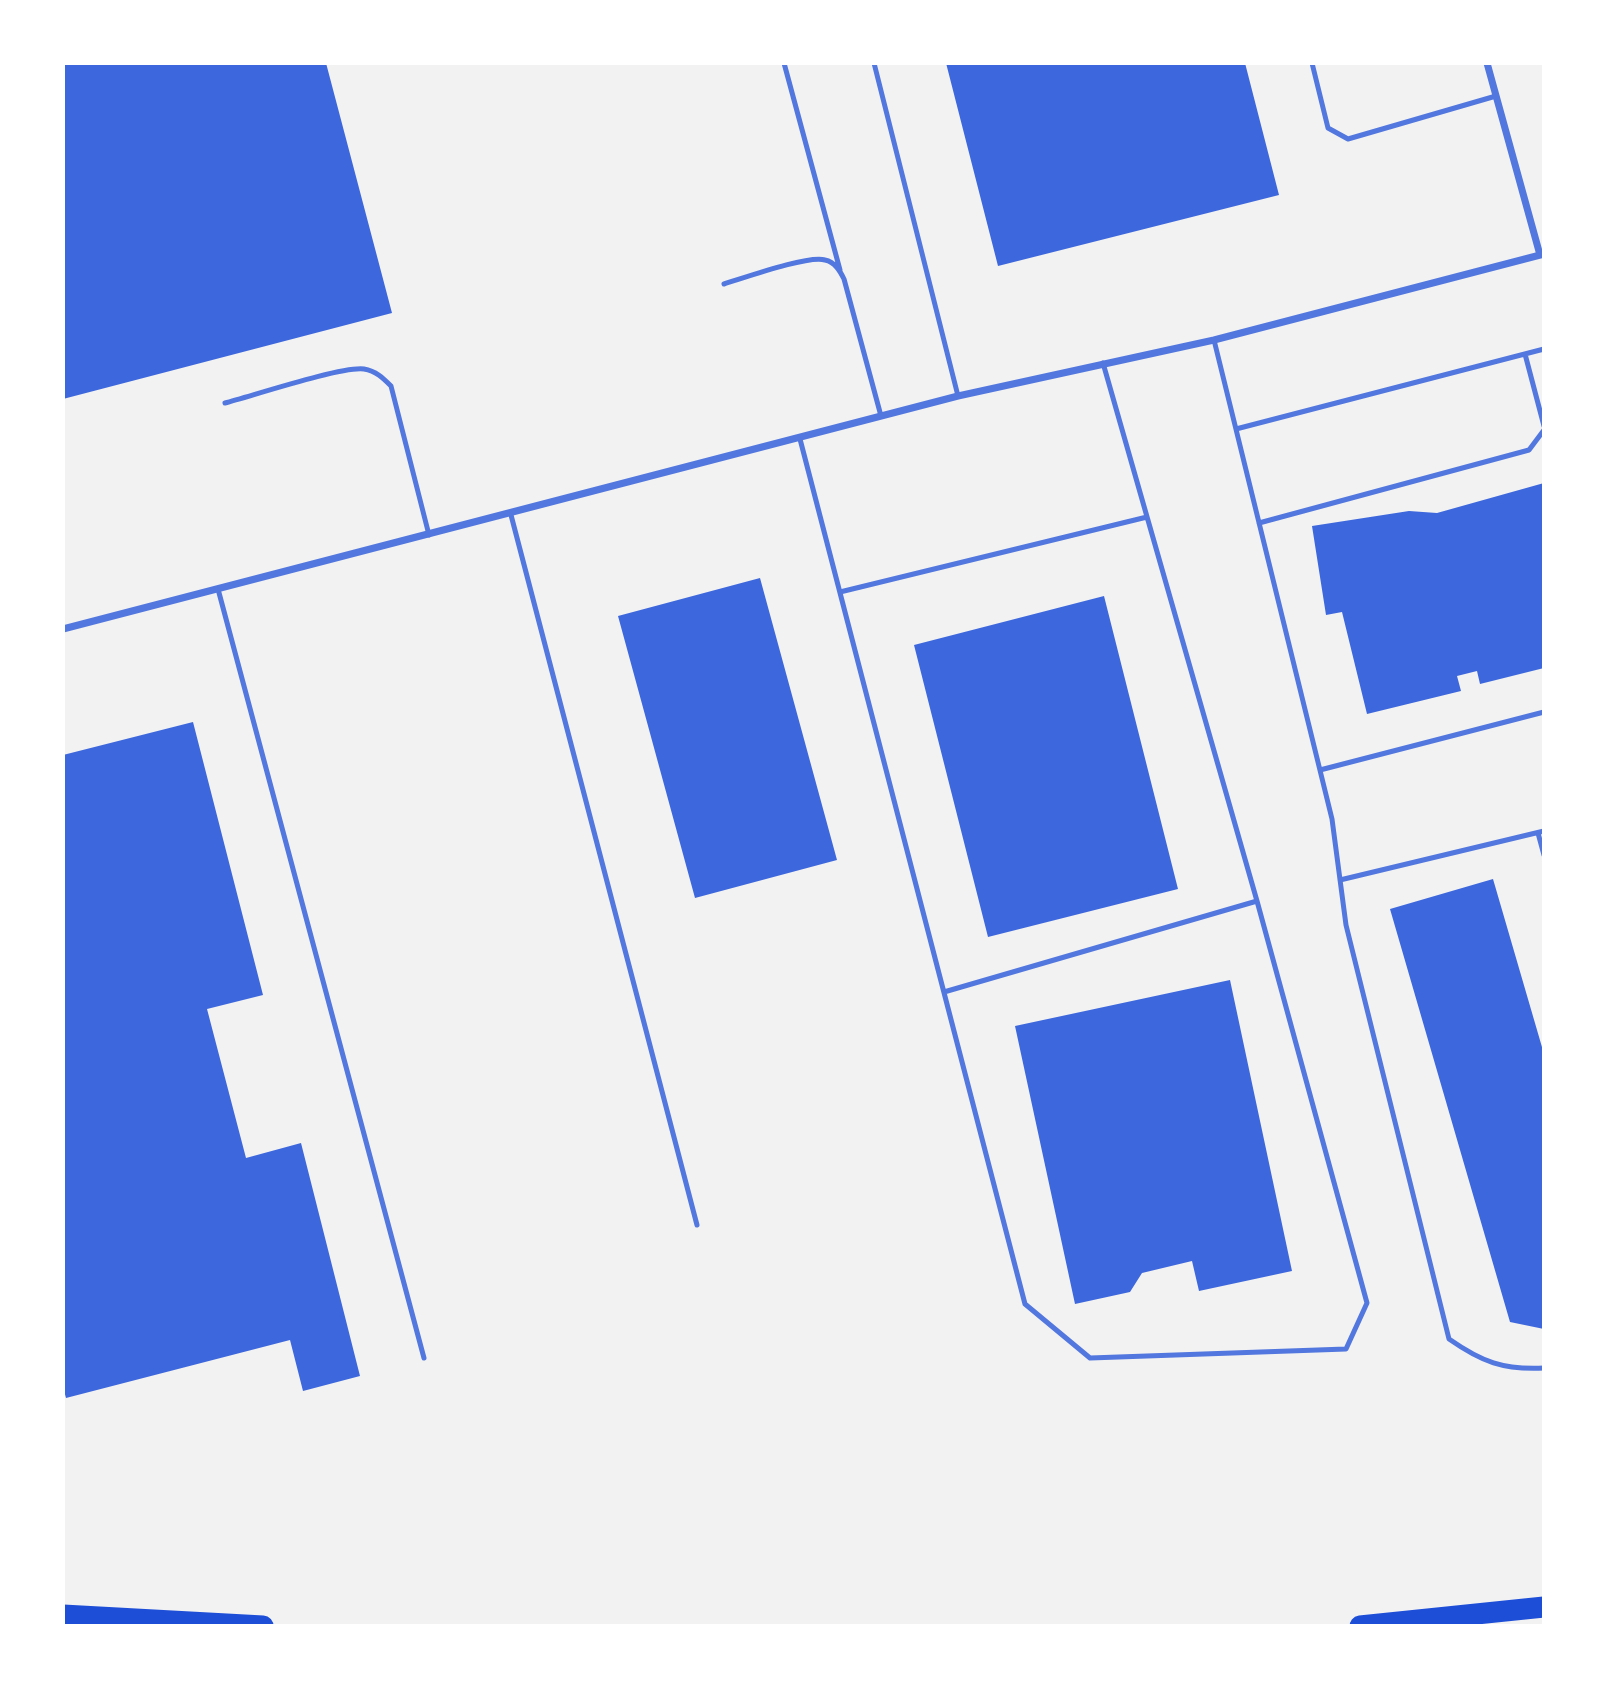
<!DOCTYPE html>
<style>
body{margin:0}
#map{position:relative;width:1607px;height:1689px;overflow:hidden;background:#f2f2f2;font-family:Barlow,sans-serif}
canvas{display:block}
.frame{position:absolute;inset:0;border:65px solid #fff;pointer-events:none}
</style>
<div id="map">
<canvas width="1607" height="1689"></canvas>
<div class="frame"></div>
</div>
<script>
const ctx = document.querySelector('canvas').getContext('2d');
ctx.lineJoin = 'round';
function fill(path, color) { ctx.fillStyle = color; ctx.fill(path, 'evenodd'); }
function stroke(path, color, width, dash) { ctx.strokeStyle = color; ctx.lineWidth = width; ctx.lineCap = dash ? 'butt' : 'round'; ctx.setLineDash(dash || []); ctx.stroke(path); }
fill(new Path2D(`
 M63 63H326L392 313 63 399Z
 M946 63H1245L1279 195 998 266Z
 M1544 483V668L1480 684 1477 671 1457 676 1461 691 1367 714 1342 612 1326 615 1312 526 1409 511 1437 513Z
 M760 578 837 860 695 898 618 616Z
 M1104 596 1178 889 988 937 914 645Z
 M193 722 263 995 207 1009 246 1158 301 1143 360 1376 303 1391 290 1340 66 1398 63 1387V755Z
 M1493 879 1544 1054V1329L1510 1322 1390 909Z
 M1230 980 1292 1271 1199 1291 1192 1261 1142 1273 1130 1292 1075 1304 1015 1026Z`), '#3d67dc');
stroke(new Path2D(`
 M784 63 840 270
 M874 63 958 396
 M1312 63 1328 128 1348 139 1496 96
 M724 284C744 278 808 255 825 260 835 262 840 271 844 279L881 416
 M1214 340 1332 819 1346 925 1449 1339C1482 1362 1503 1370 1544 1368
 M1525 354 1544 426
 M225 403C252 396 342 366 364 369 376 371 383 378 391 386L429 535
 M1236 429 1544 349
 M800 439 1025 1304 1090 1358 1346 1349 1367 1303 1257 901 1103 363
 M511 515 697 1225
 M1259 523 1529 450 1544 430
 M218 589 424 1358
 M840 592 1147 517
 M1320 770 1544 712
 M1538 833 1544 855
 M1340 880 1544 831
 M944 992 1257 901`), '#5277de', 5);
stroke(new Path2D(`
 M1487 63 1540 255
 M63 629 958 396 1214 340 1544 254`), '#5277de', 7);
stroke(new Path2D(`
 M63 1615 263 1626
 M1360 1626 1544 1607`), '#1d4ed8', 21);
</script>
